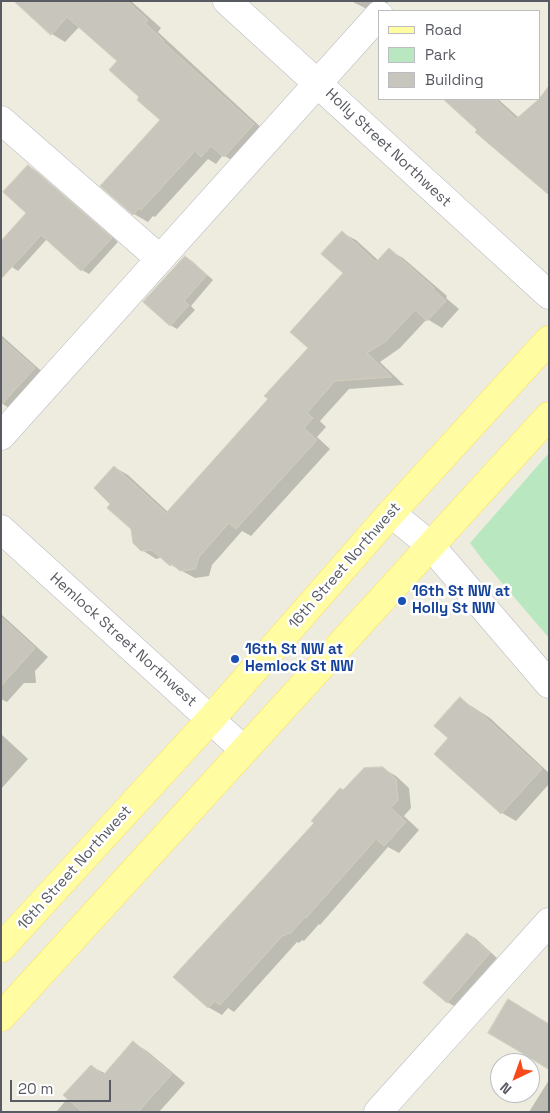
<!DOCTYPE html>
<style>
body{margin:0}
#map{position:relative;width:550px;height:1113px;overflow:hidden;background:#edecdf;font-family:"Space Grotesk",sans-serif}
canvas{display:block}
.frame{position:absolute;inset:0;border:2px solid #585b62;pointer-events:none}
.legend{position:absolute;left:378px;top:10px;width:162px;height:90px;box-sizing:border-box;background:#fff;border:1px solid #bcbdc0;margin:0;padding:6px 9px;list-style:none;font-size:15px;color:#585b62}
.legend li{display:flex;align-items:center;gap:10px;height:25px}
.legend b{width:25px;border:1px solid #bcbdc0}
.north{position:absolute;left:490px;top:1053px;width:50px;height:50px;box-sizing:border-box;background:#fff;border:1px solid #bcbdc0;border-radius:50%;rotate:222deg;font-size:14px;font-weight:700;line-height:20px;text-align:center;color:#585b62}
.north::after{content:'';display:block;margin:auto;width:18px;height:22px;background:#f7491b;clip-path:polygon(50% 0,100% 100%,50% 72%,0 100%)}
.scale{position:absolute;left:10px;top:1080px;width:101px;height:22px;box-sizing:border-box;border:2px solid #585b62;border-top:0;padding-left:6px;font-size:15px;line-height:18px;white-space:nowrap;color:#585b62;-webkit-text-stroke:4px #fff;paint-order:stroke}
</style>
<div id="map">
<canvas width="550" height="1113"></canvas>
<div class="frame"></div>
<ul class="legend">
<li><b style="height:6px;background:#fffca2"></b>Road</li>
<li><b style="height:14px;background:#b9e7bf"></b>Park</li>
<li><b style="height:14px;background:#c8c6bc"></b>Building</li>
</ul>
<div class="north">N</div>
<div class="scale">20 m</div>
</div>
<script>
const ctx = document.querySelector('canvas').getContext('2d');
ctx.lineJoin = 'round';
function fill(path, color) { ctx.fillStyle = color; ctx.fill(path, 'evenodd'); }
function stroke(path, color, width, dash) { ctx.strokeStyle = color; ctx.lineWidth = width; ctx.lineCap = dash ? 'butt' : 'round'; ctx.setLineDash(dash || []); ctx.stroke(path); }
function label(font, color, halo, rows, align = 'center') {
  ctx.font = font + ' "Space Grotesk",sans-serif'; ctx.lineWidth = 5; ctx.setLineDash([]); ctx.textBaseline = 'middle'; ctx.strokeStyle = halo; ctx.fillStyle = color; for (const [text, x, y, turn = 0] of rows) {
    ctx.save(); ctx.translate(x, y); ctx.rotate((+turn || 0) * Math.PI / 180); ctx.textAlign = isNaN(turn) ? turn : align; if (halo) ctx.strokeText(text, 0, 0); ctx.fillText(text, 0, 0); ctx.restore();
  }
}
fill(new Path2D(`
 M549 453V638L485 563 470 543Z`), '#b9e7bf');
fill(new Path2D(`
 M22 1H131L161 28 158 32 267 133 238 164 223 155 216 164 208 159 155 217 153 216 148 222 134 214 162 120 141 97 118 61 80 26 65 42 52 34Z
 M351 1H389L377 14Z
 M549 88 530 177 523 173 477 132 479 130 458 111 469 99H498L519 118 525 114Z
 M28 166 35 170 118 242 89 274 82 270 47 239 18 271 12 267 28 212Z
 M342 233 356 240 379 261 389 250 403 258 447 296 446 298 459 309 442 328 427 319 400 348 380 362 404 385 349 389 320 421 326 427 317 437 330 449 251 536 242 531 212 565 209 576 195 578 171 565 163 557 156 559 142 550 132 528 112 504 114 467 128 475 168 512 269 399 309 348 344 273Z
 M185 257 192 261 213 280 191 306 195 310 177 329 170 325Z
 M1 335 48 377 16 412 1 403Z
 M1 614 48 657 35 671 36 683H24L7 702 1 699Z
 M460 699 490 718 549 773V784L516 821 502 813 436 754 450 738Z
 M1 734 28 759 1 789Z
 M382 768 396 776 409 788 411 808 404 816 419 830 399 853 388 847 320 925 319 924 304 941 302 940 299 943 297 942 234 1012 228 1008 222 1015 208 1007 344 791Z
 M468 934 475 938 497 958 454 1006 447 1002Z
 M549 1025V1070L530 1058Z
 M134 1043 147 1051 185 1083 159 1112H56L68 1098 91 1066 106 1074Z
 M549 1080V1112H529Z`), '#0003');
const building = new Path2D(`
 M14 1 128 2 148 20 145 23 164 41 163 42 254 124 224 157 211 146 201 157 195 151 141 210 139 208 133 215 100 186 160 120 137 100 139 97 109 70 117 61 67 17 51 35Z
 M549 86V195L475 132 477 130 443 99H495L516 119 539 99Z
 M28 165 112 238 81 271 41 235 1 279V241L26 213 3 192Z
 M342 231 376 262 389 248 434 288 433 289 446 301 427 321 415 310 386 341 367 353 392 377 335 381 307 413 313 418 304 428 317 440 236 529 229 523 199 557 195 569 180 571 172 564 170 566 152 550 141 551 133 543 131 529 107 508 110 504 94 488 114 466 166 513 268 399 264 396 308 348 290 332 343 273 321 254Z
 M185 256 207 275 184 301 189 305 170 326 143 302Z
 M1 338 35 368 1 405Z
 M1 617 35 648 1 686Z
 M460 697 475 711 476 709 542 769 501 814 434 754 448 738 434 726Z
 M383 767 396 779 398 800 391 808 406 822 384 846 376 839 306 918 305 917 290 934 288 933 285 936 283 935 220 1005 215 1001 208 1008 173 977 314 823 311 821 340 788 343 790 364 768Z
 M467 933 490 953 447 1003 423 983Z
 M508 999 549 1024V1069L488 1033Z
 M133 1041 172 1074 138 1112H82L63 1095 91 1065 103 1075Z`);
fill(building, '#c8c6bc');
stroke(building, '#d2cebd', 1);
const minor = new Path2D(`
 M227 1 549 295
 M1 120 160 259
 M1 436 379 15
 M391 513 430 545 549 684
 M1 529 244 750
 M378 1112 549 922`);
const major = new Path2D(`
 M1 948 210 720 391 513 549 340
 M1 1017 549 416`);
stroke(minor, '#bdbec5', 29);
stroke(major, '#fde249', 29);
stroke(minor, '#fff', 28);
stroke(major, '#fffca2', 28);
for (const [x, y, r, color] of [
 [402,601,5,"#1a4fb4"],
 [235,659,5,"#1a4fb4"]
]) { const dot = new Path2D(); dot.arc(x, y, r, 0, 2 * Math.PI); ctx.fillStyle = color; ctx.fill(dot); stroke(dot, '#fff', 2); }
label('15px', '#585b62', '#fff', [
 ["Holly Street Northwest",388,148,43],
 ["16th Street Northwest",345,566,-49],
 ["Hemlock Street Northwest",123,640,42],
 ["16th Street Northwest",75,868,-48]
]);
label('bold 15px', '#164399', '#fff', [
 ["16th St NW at",412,592],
 ["Holly St NW",412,609],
 ["16th St NW at",245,650],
 ["Hemlock St NW",245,667]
], 'left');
</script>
